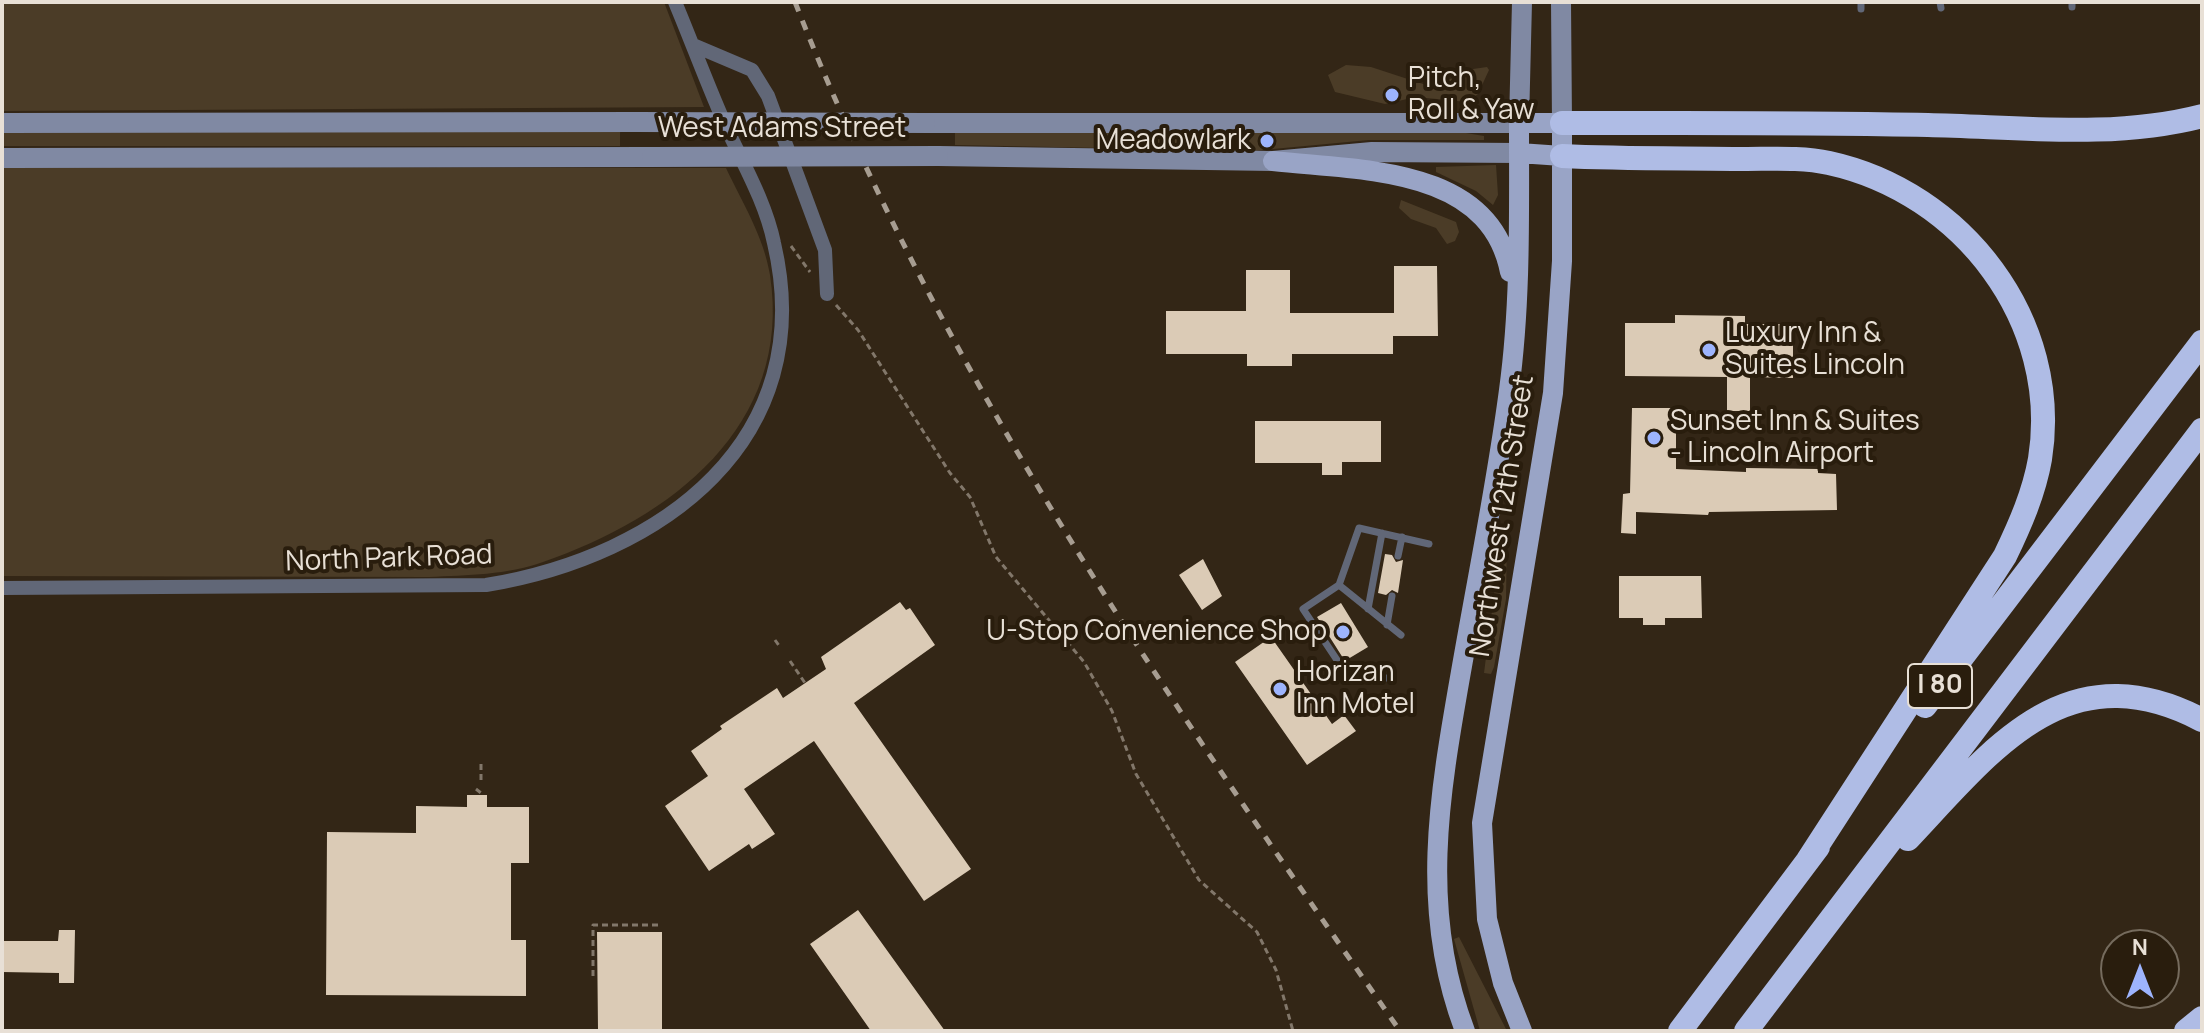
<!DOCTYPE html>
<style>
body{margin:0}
#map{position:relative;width:2204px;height:1033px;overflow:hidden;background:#332616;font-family:Manrope,sans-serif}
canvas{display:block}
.frame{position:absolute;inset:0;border:4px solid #e8e0d6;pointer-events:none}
.north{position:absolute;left:2100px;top:929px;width:80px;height:80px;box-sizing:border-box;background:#291d0d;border:2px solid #756b5d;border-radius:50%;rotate:0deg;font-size:22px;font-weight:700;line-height:32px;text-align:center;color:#e8e0d6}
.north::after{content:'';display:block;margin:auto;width:28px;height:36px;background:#9db4fd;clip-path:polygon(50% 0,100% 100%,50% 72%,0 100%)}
</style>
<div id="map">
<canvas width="2204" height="1033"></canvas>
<div class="frame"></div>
<div class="north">N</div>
</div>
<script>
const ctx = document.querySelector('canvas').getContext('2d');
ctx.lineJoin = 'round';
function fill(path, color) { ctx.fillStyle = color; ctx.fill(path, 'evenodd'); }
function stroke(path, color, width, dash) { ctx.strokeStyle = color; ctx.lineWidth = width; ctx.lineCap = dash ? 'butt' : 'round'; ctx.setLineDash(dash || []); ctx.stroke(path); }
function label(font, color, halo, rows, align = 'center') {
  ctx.font = font + ' Manrope,sans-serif'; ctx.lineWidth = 8; ctx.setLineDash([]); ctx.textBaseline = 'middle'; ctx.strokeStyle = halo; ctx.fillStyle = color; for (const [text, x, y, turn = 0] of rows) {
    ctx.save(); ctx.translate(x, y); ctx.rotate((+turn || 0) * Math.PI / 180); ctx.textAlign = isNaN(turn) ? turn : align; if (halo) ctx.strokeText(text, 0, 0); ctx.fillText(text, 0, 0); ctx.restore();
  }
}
fill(new Path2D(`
 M2 2H664L704 107 2 111Z
 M1346 65 1371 67 1423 84 1441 83 1473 69 1487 67 1489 70 1478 94 1467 102 1416 97 1385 104 1335 92 1328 75Z
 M2 132H620V146H2Z
 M955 132H1460L1484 136V140H1369L1252 151 955 145Z
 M1496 165 1498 195 1493 205 1476 191 1436 172V167Z
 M2 167 726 168C742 202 764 237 770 275 793 426 671 518 543 562 508 575 467 575 429 577L2 576Z
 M1401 200 1456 222 1459 232 1455 241 1447 244 1436 228 1411 219 1399 208Z
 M1502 532H1507L1506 599 1494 667 1491 674 1484 673Z
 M1459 937 1507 1031H1480L1454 939Z`), '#4b3c27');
fill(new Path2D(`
 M1394 266H1437L1438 336H1393V354H1292V366H1247V354H1166V311H1246V270H1290V313H1394Z
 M1675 315 1745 316V324H1793V378L1750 377V411H1727V377L1625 376V323H1675Z
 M1632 408H1676V469L1746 472V468L1818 469V473L1836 474 1837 510 1709 512 1708 515 1636 512V534L1621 533 1623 494 1630 493Z
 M1255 421H1381V462H1342V475H1322V463H1255Z
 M1385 554 1392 555 1396 562 1403 560 1398 593 1392 590 1386 595 1378 593Z
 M1203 559 1222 596 1202 610 1179 575Z
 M1619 576H1701L1702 618H1665V625H1643V618H1619Z
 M900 602 906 610 910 608 935 645 854 703 971 869 924 901 814 741 744 789 775 834 752 849 749 844 709 871 665 806 708 776 691 751 722 729 720 726 777 688 783 698 826 669 821 657Z
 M1341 603 1368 647 1348 659 1343 658 1317 617Z
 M1271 637 1332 724 1344 715 1356 731 1307 765 1235 662Z
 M467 795H487V807H529V863H511V940H526V996L326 995 327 832 416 833V806L467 807Z
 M858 910 945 1031H871L810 944Z
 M59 930H75L74 983H59V973L2 972V941H58Z
 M597 932H662V1030H598Z`), '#dbcbb6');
stroke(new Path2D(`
 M791 246 810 272
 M836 305 858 330 950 473 970 497 996 557 1084 662 1112 711 1136 774 1199 880 1257 932 1276 970 1293 1031
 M775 640 780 647
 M790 661 805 683
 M481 764V782
 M476 789 481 793
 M593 976V925H662`), '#82776a', 3, [6, 4]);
stroke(new Path2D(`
 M1861 2V9
 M1940 2 1941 8
 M2072 2V7
 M1398 556 1402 537
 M1339 585 1303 609 1339 663 1386 678
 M1368 609 1382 533
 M1387 625 1392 596
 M1401 635 1339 585 1359 528 1429 544`), '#616777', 7);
stroke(new Path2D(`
 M693 45 752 70 768 96 825 250 827 294
 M2 588 486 585C662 556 820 440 774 243 766 204 745 167 728 131 709 89 693 45 675 2`), '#616777', 14);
stroke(new Path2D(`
 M1561 2 1562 123
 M2 123 638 122
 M925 123H1519L1522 2
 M938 156 1273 161 1372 152 1519 153
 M2 158 652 157`), '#8089a3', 20);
stroke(new Path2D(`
 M1519 153 1562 156
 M1273 161C1359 171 1489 165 1510 272
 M1465 1031C1418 908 1440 791 1462 666 1478 574 1497 482 1509 390 1521 302 1519 212 1519 123H1562V261L1553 393 1482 823 1487 919 1503 983 1522 1031`), '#99a4c6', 20);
stroke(new Path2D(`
 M1562 123C1684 123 1806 122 1928 125 2019 127 2113 139 2202 116
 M1562 156C1623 159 1684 158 1744 159 1772 159 1802 157 1829 163 1962 192 2062 321 2040 459 2034 493 2020 525 2005 556L1808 860
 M1925 706 2202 342
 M1908 839C1992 750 2066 649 2202 720
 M1680 1031 1818 847
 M1746 1031 2202 430
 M2186 1031 2202 1018`), '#afbce5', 24);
stroke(new Path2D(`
 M795 2C941 376 1172 704 1400 1031`), '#a79d91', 5, [10, 10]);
stroke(new Path2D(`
 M638 122 925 123
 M652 157 938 156`), '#8089a3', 20);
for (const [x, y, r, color] of [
 [1392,95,8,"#9db4fd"],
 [1267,141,8,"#9db4fd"],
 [1709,350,8,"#9db4fd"],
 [1654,438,8,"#9db4fd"],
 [1343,632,8,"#9db4fd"],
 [1280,689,8,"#9db4fd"]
]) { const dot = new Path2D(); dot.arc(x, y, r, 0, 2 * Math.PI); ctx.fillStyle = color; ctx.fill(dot); stroke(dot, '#291d0d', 3); }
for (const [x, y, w] of [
 [1940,686,64]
]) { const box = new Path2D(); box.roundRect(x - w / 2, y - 22, w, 44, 6); ctx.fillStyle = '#291d0d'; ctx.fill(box); stroke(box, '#e8e0d6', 2); }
label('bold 26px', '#e8e0d6', null, [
 ["I 80",1940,686]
]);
label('28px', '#e8e0d6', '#291d0d', [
 ["Pitch,",1408,79],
 ["Roll & Yaw",1408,111],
 ["Meadowlark",1251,141,"right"],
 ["Luxury Inn &",1725,334],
 ["Suites Lincoln",1725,366],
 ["Sunset Inn & Suites",1670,422],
 ["- Lincoln Airport",1670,454],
 ["U-Stop Convenience Shop",1327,632,"right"],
 ["Horizan",1296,673],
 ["Inn Motel",1296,705]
], 'left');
label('28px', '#e8e0d6', '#291d0d', [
 ["West Adams Street",782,129],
 ["Northwest 12th Street",1503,516,-81],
 ["North Park Road",389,559,-2]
]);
</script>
